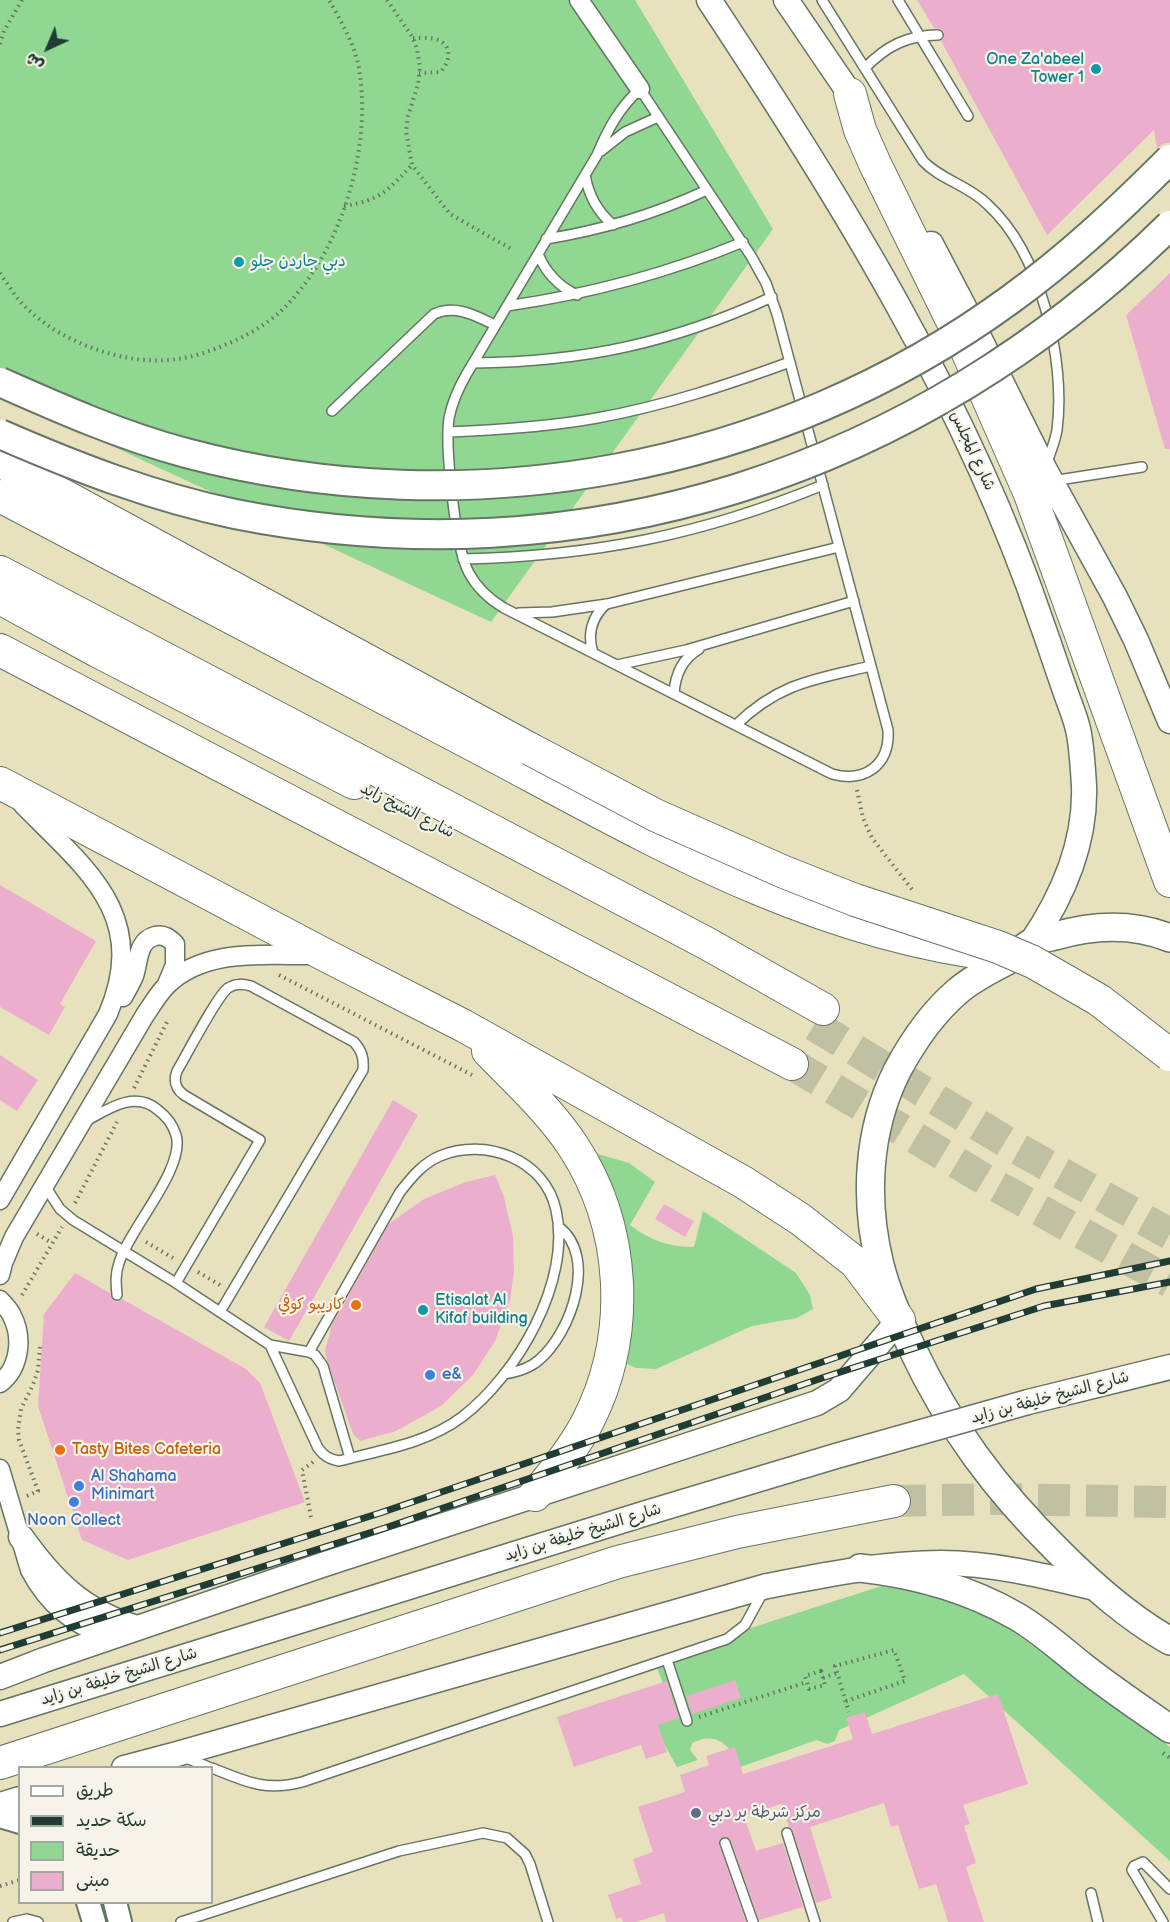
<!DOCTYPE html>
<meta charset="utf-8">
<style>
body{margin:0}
#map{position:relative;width:1170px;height:1922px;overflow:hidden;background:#e8e1be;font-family:"Balsamiq Sans","Playpen Sans Arabic",sans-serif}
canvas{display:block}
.legend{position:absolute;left:18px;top:1766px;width:195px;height:138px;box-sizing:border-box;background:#f7f3e8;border:2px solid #a1aaa0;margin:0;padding:8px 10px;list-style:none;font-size:18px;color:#1f3d34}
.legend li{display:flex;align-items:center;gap:12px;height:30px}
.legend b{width:30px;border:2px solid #a1aaa0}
.north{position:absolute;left:18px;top:18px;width:60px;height:60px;-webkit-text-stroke:4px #f7f3e8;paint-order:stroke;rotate:224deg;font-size:16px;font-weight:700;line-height:24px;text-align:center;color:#1f3d34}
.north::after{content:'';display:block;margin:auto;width:21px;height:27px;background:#1f3d34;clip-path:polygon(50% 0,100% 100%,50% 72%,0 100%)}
</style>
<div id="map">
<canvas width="1170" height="1922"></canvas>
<ul class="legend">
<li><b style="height:8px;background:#fff"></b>طريق</li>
<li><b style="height:8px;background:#1f3d34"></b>سكة حديد</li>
<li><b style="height:16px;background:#90d791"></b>حديقة</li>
<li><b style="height:16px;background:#ebafcd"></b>مبنى</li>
</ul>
<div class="north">ش</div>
</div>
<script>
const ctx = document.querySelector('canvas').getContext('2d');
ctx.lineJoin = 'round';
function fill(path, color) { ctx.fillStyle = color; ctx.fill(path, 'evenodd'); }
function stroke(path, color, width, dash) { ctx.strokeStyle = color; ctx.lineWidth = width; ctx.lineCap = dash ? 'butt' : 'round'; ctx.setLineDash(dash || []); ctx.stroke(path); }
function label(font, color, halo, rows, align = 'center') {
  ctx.font = font + ' "Balsamiq Sans","Playpen Sans Arabic",sans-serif'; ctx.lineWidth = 4.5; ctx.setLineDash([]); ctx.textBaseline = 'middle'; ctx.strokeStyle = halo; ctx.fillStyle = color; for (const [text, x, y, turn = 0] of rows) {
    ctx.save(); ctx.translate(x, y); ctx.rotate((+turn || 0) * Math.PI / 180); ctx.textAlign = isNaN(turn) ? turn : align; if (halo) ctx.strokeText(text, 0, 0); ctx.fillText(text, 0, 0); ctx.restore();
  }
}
fill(new Path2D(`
 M0 0H635L773 229 491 622 0 394Z
 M591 1152 629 1163 655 1182 630 1225C649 1240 669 1247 694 1247L703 1211 796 1273 810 1295 813 1309 797 1318 752 1326 656 1369 636 1368 627 1364 633 1310V1283Z
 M894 1582 938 1590 998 1621 1124 1711 1170 1747V1861L964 1674 839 1730 835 1741 827 1744 817 1740 740 1767C729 1745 718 1731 692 1743L690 1750 698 1760 677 1767 648 1715 671 1706 654 1659Z`), '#90d791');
fill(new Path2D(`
 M917 0H1170V143H1165L1157 148 1154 130 1047 235 941 41 944 38V32L941 29 934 28Z
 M1170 273V449H1165L1126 315Z
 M0 885 96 941 60 1004 65 1007 49 1035 0 1007Z
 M0 1055 38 1080 17 1111 0 1100Z
 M393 1100 418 1115 289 1341 264 1327Z
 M495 1175 504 1197 513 1236 514 1271 510 1300 495 1341 473 1375 441 1406 396 1431 360 1441 353 1434 327 1360 325 1351 332 1325 389 1224 424 1199 466 1182Z
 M664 1204 694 1221 685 1237 655 1219Z
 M75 1273 110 1293 114 1301 118 1302 122 1299 246 1369 260 1383 305 1502 128 1560 82 1540 38 1406 44 1314Z
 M735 1680 741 1698 692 1714 686 1696Z
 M667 1681 679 1718 658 1725 667 1752 646 1759 641 1745 574 1767 557 1717Z
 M998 1694 1028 1784 963 1805 970 1824 964 1826 976 1863 966 1867 984 1922H948L936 1884 919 1889 898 1825 891 1827 884 1803 810 1827 832 1898 816 1903 793 1831 789 1827 781 1804 744 1816 756 1851 783 1843 803 1907 759 1920 731 1841 726 1836 720 1839 719 1845 746 1922H666L664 1913 636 1922H623L621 1917 616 1919 608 1895 641 1884 633 1859 653 1852 638 1807 685 1792 680 1775 709 1765 706 1756 735 1747 743 1774 853 1739 846 1718 865 1712 872 1734Z`), '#ebafcd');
stroke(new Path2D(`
 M814 1025 1013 1146 1170 1234
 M792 1064 989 1182 1170 1282
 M894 1501 996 1499 1170 1502`), '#c0c0a2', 32, [32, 16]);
const service = new Path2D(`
 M822 0 923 161C941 180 968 185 987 204 1041 253 1066 360 1057 430 1055 442 1050 454 1046 465
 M898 0 968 116
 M865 68C886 46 908 35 938 35
 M640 89 751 256 766 283 777 314 888 730C890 765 865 783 832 774L504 608C489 599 477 588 469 573 455 548 445 447 449 418 452 403 458 389 466 375L597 155C608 129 619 108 640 89Z
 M601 151 625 132 658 117
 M585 175C589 196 597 211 613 225
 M546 239C603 230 655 214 707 190
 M538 254C546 273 558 286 577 295
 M507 306C589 294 666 274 743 242
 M473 363C583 362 672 343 772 297
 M332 411 434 314C456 304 476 316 495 325
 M448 432C498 430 548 427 597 418 664 406 727 385 790 362
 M1052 481 1142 467
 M463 559C594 556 701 535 823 485
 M519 613 552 612 607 604 839 547
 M593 653C587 634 592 617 606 604
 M617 665 686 650 854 601
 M674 694C675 675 682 659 699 649
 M736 725C779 683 815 679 871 666
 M86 1121C108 1109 135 1090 158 1110 166 1116 173 1125 176 1135 186 1168 129 1229 119 1263 115 1274 116 1284 117 1295
 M45 1186 60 1209 73 1220 176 1283 270 1345 309 1352 315 1355 323 1366 350 1458
 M176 1283 260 1140 184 1095C176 1089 173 1082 177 1071 186 1056 217 996 228 988 236 983 243 984 251 986L354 1042C362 1051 364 1058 363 1070L220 1312
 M270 1345 318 1448C324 1456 329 1459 339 1461 381 1450 426 1444 462 1417 517 1375 572 1281 556 1210 545 1159 485 1137 440 1156 423 1163 411 1178 400 1192L309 1352
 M504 1374C517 1372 529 1369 539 1360 571 1333 598 1257 559 1227
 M667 1660 687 1721
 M184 1757 211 1768
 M212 1768C245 1781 265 1792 302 1782L727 1639 745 1625 763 1592
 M787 1833 815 1922
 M725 1843 753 1922
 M1091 1893 1098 1922
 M13 1922 27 1919 38 1922
 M181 1922 399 1851 483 1833 507 1838 525 1854 530 1864 548 1922
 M1163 1922 1135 1875 1132 1870 1134 1866 1143 1862 1170 1889`);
const minor = new Path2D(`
 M579 0 640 89
 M123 997C127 990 131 983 134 976 139 961 137 941 155 936 164 934 169 938 175 944V965L167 984
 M0 1200 108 1014C150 915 86 869 23 805
 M0 1275 3 1263 14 1237 145 1015C152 1005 158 994 167 985 206 947 267 956 317 955
 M0 1300C4 1305 10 1310 12 1316 23 1337 20 1368 0 1383
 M0 1469 30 1570C48 1604 73 1625 109 1637`);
const tertiary = new Path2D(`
 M0 1816 20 1822
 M88 1902 94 1922
 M115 1902 120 1922`);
const secondary = new Path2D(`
 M709 0C839 197 966 399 1042 624 1051 649 1059 674 1068 699 1072 710 1077 722 1079 734 1082 751 1083 769 1084 786 1086 844 1063 896 1031 943
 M786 0 850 94 858 110
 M931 244 963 305 1045 470 1115 597 1136 640 1170 721
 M1028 1402 1170 1367
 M21 1537C53 1582 83 1612 137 1628
 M0 1677 44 1660 322 1565 817 1403 839 1390 899 1320
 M0 1714 653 1511
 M124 1768 177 1754 767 1586C824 1575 882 1563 941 1563 993 1563 1045 1576 1095 1588
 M0 1805 20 1799`);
const primary = new Path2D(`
 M1170 938C1133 923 1093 925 1055 936 1047 938 1038 939 1031 943 1023 947 1018 954 1010 959 993 969 974 977 958 991 932 1013 913 1041 897 1071 867 1131 864 1201 880 1265 887 1293 899 1320 911 1346 949 1427 996 1490 1059 1552 1093 1586 1128 1617 1170 1641
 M860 1568C915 1574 967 1588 1016 1616 1040 1630 1060 1648 1081 1665 1110 1688 1140 1708 1170 1729`);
const motorway = new Path2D(`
 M850 94 860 130 875 164 967 351 1030 494 1170 881
 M0 461 530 749
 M0 496C161 579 321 664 481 749 647 837 808 933 997 955
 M0 572 706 943 823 1009
 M0 598 99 652 354 783
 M0 650 792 1064
 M0 783 325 955 464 1026 743 1182 800 1219 856 1263 899 1320
 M488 1051C517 1081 550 1111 573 1146 626 1227 632 1334 588 1421 574 1448 555 1472 535 1495
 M0 1763 618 1562 737 1532 894 1501`);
stroke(service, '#657664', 12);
stroke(minor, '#657664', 21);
stroke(tertiary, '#657664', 26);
stroke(secondary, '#657664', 27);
stroke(primary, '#657664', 30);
stroke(motorway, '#657664', 34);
stroke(new Path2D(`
 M387 0 413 38 417 49 420 67 418 84 408 116 406 132 412 165 450 214 513 250
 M413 38C421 38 431 37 438 40 453 46 450 63 440 72L419 73
 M0 44 4 31 22 0
 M344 206C381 200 387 191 412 165
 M0 273C6 282 12 291 18 299 43 328 80 346 115 355 151 364 183 362 217 348 239 340 262 328 280 312 339 256 371 155 360 75 357 48 342 23 329 0
 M857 790 863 818 872 838 914 892
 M279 975 472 1075
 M134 1088 168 1020
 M75 1203 117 1122
 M37 1234 52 1243
 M146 1242 173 1258
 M198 1272 220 1285
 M22 1295 62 1227
 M27 1496 38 1491 19 1440 18 1430 21 1409 33 1385 38 1370 40 1347
 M311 1517 302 1470 313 1462
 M821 1671 825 1685 809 1689 805 1676Z
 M823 1678 837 1673
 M846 1701 905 1681 894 1650 835 1666C840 1681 844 1697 849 1712
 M699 1717 807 1682
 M1163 1753 1170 1758
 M0 1886 20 1880`), '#657664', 4, [1.5, 4.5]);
stroke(service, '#fff', 9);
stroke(minor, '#fff', 18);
stroke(tertiary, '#fff', 22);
stroke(secondary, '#fff', 24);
stroke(primary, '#fff', 27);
stroke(motorway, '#fff', 32);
const rail = new Path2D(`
 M0 1633 380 1513 1036 1289 1170 1261
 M0 1650 385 1528 822 1378 1044 1306 1170 1282`);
stroke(rail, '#1f3d34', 7);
stroke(rail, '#f7f3e8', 4.5, [14]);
const secondaryBridge = new Path2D(`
 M653 1511 836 1456 1028 1402`);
const trunkBridge = new Path2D(`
 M0 382C61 409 122 436 186 453 468 528 776 471 1011 299 1069 257 1120 209 1170 159
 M0 434C76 467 153 497 235 514 582 583 919 472 1170 225`);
const motorwayBridge = new Path2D(`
 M530 749 655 815 784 872 855 900 998 947 1033 962 1099 1000 1170 1055`);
stroke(secondaryBridge, '#657664', 27, []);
stroke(trunkBridge, '#657664', 32, []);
stroke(motorwayBridge, '#657664', 34, []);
stroke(secondaryBridge, '#fff', 24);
stroke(trunkBridge, '#fff', 28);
stroke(motorwayBridge, '#fff', 32);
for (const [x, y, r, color] of [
 [1096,69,6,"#0f9aa8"],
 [239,262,6,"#0f9aa8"],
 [356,1305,6,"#e8710a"],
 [423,1310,6,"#0f9aa8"],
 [430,1375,6,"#3f7fe0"],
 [60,1450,6,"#e8710a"],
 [79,1486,6,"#3f7fe0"],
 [74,1502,6,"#3f7fe0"],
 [696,1813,6,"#5c6f8a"]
]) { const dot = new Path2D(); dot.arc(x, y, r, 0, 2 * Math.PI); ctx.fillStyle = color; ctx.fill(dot); stroke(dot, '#f7f3e8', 2); }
label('16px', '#0d838f', '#f7f3e8', [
 ["One Za'abeel",1084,60,"right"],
 ["Tower 1",1084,78,"right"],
 ["دبي جاردن جلو",251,262],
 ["Etisalat Al",435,1301],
 ["Kifaf building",435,1319]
], 'left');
label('16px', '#1f3d34', '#f7f3e8', [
 ["شارع المجلس",972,451,65],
 ["شارع الشيخ زايد",407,811,27],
 ["شارع الشيخ خليفة بن زايد",1050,1398,-15],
 ["شارع الشيخ خليفة بن زايد",583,1533,-17],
 ["شارع الشيخ خليفة بن زايد",119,1677,-17]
]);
label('16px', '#c56008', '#f7f3e8', [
 ["كاريبو كوفي",344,1305],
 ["Tasty Bites Cafeteria",72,1450,"left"]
], 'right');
label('16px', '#366cbe', '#f7f3e8', [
 ["e&",442,1375],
 ["Al Shahama",91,1477],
 ["Minimart",91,1495],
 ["Noon Collect",74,1521,"center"]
], 'left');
label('16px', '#4e5e75', '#f7f3e8', [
 ["مركز شرطة بر دبي",708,1813]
], 'left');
</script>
